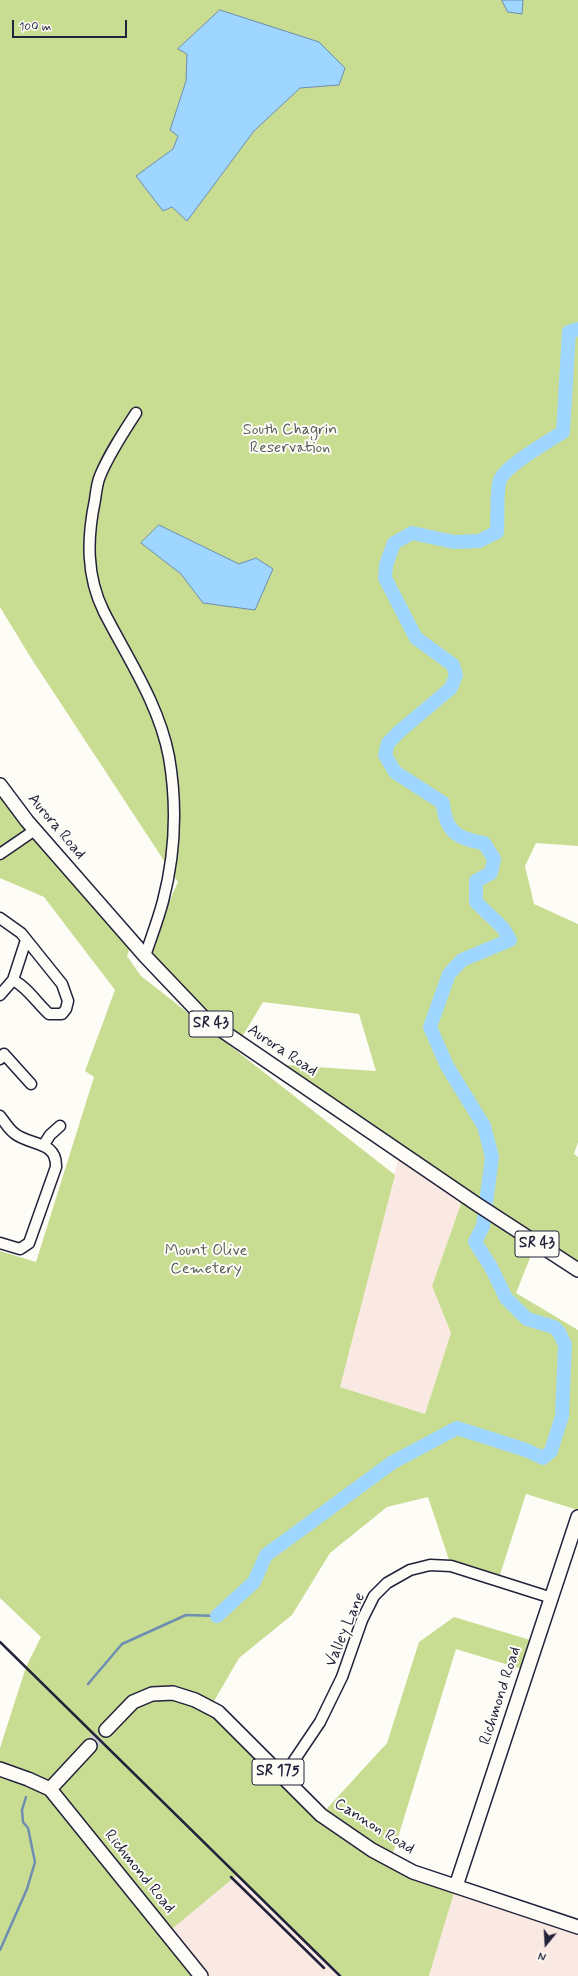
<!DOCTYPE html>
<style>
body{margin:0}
#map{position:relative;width:578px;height:1976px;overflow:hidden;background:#fdfcf7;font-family:Mynerve,sans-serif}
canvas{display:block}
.north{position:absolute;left:526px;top:1924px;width:40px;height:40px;-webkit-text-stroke:3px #fdfcf7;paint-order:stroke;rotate:198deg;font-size:11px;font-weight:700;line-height:16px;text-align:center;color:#22223b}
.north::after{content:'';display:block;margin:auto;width:14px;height:18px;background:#22223b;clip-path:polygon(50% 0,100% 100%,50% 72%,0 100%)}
.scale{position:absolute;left:12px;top:20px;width:115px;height:18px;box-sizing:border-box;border:2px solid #22223b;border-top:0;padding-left:5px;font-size:12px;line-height:14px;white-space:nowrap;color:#22223b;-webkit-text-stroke:3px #fdfcf7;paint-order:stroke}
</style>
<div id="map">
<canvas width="578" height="1976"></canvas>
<div class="north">N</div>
<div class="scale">100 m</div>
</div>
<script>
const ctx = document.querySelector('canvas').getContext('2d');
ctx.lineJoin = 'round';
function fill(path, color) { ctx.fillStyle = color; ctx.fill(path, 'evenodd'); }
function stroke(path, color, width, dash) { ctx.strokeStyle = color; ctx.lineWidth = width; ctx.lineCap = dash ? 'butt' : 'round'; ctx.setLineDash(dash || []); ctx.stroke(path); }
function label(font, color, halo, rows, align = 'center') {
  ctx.font = font + ' Mynerve,sans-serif'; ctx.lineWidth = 4; ctx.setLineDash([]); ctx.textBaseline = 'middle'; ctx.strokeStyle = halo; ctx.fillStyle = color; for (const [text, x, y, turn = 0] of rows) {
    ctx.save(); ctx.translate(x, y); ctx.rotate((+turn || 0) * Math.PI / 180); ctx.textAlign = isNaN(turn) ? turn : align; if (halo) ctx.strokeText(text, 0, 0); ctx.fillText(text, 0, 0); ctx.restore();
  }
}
fill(new Path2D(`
 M400 1152 464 1195 432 1286 451 1333 425 1414 340 1387Z
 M237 1874 254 1891 340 1976H201L167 1933Z
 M456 1886 578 1927V1976H429Z`), '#fae8e2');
fill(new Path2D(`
 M0 0H578V846L536 843 525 866 534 904 578 924V1142L574 1154 578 1157V1270L536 1243 516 1293 578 1330V1510L526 1494 498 1581 451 1566 428 1497 387 1507 330 1553 292 1615 239 1658 210 1708 321 1815 387 1743 419 1642 454 1617 537 1642 525 1670 456 1649 391 1860 456 1886 429 1976H340L237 1875 167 1933 201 1976H0V1748L26 1667 41 1637 0 1598V1251L36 1262 94 1077 85 1071 115 990 44 897 0 878V785L132 942 127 956 141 976 395 1175 340 1387 425 1414 451 1333 432 1286 464 1195 271 1064 376 1071 359 1014 263 1002 239 1042 145 956 178 882 31 658 0 607Z`), '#c9dd92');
const water = new Path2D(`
 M502 0H523L522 14 508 12Z
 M220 10 319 42 345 68 339 85 300 88 254 131 187 221 172 207 163 211 136 176 173 149 178 136 170 130 186 81 187 54 178 49Z
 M159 525 239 564 256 558 273 569 255 610 203 603 181 574 141 543Z`);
fill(water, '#9fd6ff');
stroke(water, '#6d8eb1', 1);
stroke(new Path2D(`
 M88 1684 122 1644 186 1615 217 1616
 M0 1950 27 1889 35 1862 28 1828 23 1822 22 1810 26 1797`), '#6d8eb1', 2.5);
stroke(new Path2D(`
 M217 1616 254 1582 266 1555 393 1462 457 1428 526 1450 543 1458 551 1451 562 1416 565 1345 559 1332 554 1327 527 1319 506 1298 491 1267 475 1242 483 1226 492 1157 484 1126 447 1066 430 1027 449 974 462 960 510 940 503 928 476 902V881L491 873 494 859 484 843C457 839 445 831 443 803L395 772 385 755 388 743 400 731 451 688 456 675 453 665 416 638 385 578 386 565 394 543 412 533 454 542 479 541 497 532C498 519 496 491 500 480 504 467 550 440 563 432L569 332 578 329`), '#9fd6ff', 14);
stroke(new Path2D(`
 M90 1746 106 1730`), '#d1d0d1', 13, [13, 6]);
const minor = new Path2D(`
 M136 413C123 433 109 454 100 476 97 483 96 492 95 500 87 538 86 576 104 612 128 659 159 704 169 757 177 804 175 855 163 901 158 920 151 938 145 956
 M0 854 35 830
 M0 918 21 933 62 984 68 1001 66 1009 62 1014H49C37 1003 27 987 13 980
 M0 995 13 980 26 940
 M0 1059 4 1054 31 1084
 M0 1116C4 1121 8 1128 14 1133 29 1146 57 1140 56 1167L29 1243 20 1249 0 1243
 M43 1146 50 1135 60 1126
 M283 1777 320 1722 342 1677 362 1620 374 1596 387 1583 410 1570 430 1565 451 1566 552 1598`);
const major = new Path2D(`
 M0 785 27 821 145 956 205 1019 475 1203 578 1270
 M106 1730 133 1702 152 1694 173 1693 195 1700 218 1712 321 1815 372 1850 413 1872 578 1927
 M0 1769 28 1779 50 1789 201 1976
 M50 1789 90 1746
 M456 1886 578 1517`);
stroke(minor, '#22223b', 13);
stroke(major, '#22223b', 16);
stroke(minor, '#fdfcf7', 10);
stroke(major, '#fdfcf7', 13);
stroke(new Path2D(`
 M0 1642 340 1976
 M231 1877 324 1968`), '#22223b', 2.5);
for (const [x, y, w] of [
 [211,1024,44],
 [537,1244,44],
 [278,1772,52]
]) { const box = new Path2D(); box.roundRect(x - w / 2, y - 13, w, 26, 3); ctx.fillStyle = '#fdfcf7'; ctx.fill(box); stroke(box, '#22223b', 1); }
label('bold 15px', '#22223b', null, [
 ["SR 43",211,1024],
 ["SR 43",537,1244],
 ["SR 175",278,1772]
]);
label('16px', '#545a55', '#fdfcf7', [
 ["South Chagrin",290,431],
 ["Reservation",290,449],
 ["Mount Olive",206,1252],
 ["Cemetery",206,1270]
]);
label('16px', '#22223b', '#fdfcf7', [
 ["Aurora Road",56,827,50],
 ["Aurora Road",282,1051,34],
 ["Valley Lane",346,1630,-67],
 ["Richmond Road",501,1696,-72],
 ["Cannon Road",374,1827,32],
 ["Richmond Road",139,1872,51]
]);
</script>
